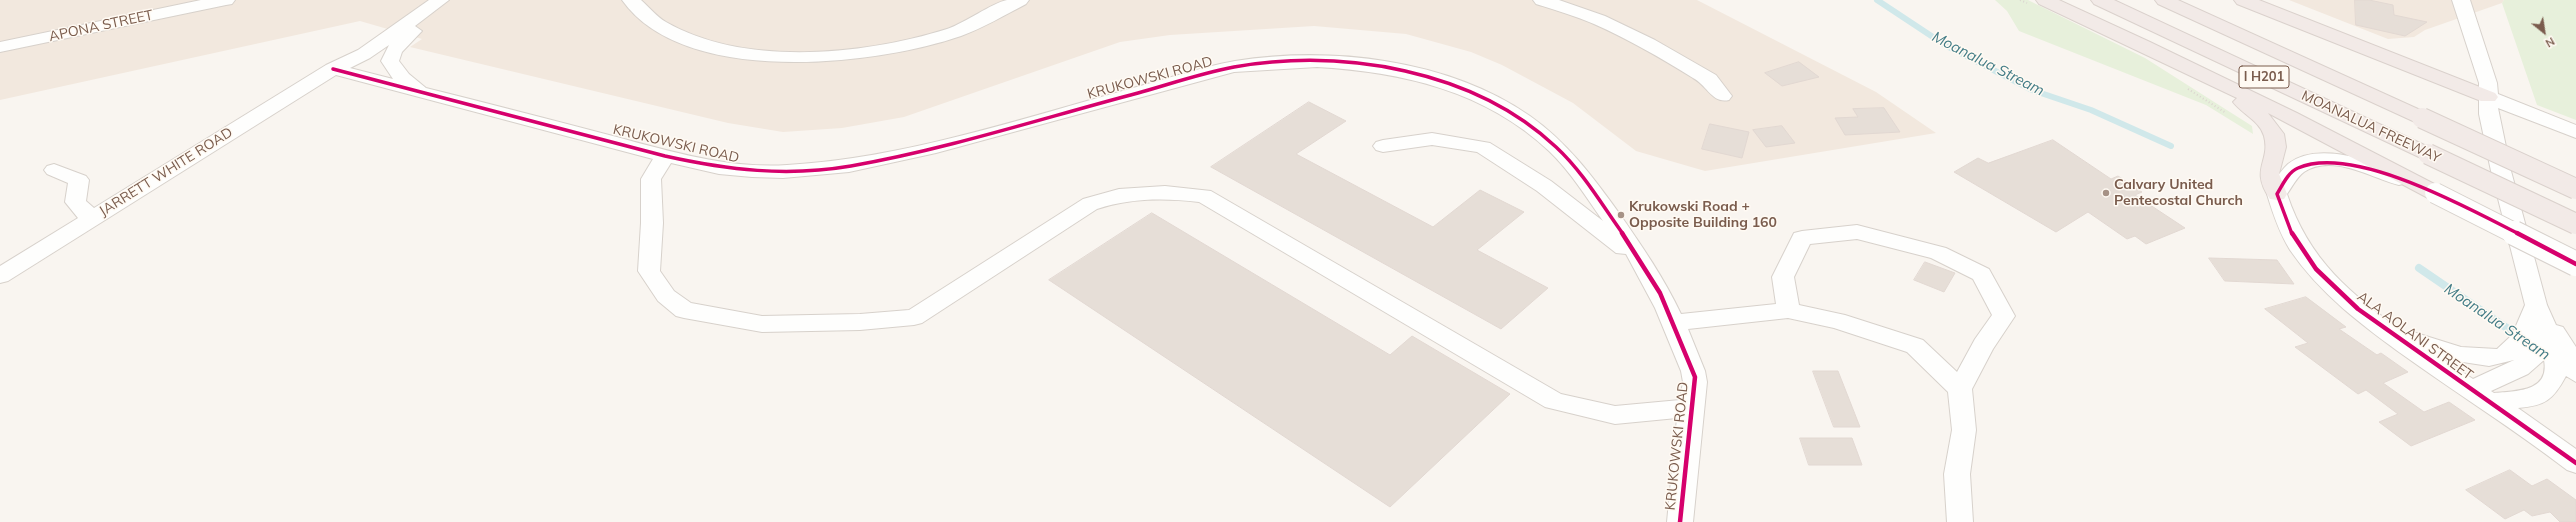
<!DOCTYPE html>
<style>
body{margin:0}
#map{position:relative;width:2576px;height:522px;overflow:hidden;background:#f9f5f0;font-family:Mulish,sans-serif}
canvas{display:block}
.north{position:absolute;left:2524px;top:12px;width:40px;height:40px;-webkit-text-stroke:3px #fffaf3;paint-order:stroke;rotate:150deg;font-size:11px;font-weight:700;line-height:16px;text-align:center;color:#7a5c4d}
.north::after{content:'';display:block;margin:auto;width:14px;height:18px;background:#7a5c4d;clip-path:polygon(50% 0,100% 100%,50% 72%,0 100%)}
</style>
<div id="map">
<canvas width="2576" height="522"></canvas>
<div class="north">N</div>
</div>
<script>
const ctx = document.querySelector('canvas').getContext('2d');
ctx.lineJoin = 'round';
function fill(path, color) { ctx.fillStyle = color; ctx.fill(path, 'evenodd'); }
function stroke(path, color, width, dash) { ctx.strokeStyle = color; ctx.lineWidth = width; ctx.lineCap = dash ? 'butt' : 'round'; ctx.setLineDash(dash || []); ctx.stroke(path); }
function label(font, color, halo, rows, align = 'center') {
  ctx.font = font + ' Mulish,sans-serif'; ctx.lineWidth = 3; ctx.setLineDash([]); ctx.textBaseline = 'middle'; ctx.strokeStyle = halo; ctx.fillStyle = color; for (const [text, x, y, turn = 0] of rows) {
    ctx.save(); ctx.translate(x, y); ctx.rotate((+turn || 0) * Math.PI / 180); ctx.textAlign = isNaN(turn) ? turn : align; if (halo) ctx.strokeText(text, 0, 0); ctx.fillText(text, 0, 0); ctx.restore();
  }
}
fill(new Path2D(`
 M0 0H1697L1876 92 1936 133 1705 171 1636 151 1573 103 1502 65 1471 52 1406 34 1314 26 1170 35 1120 42 904 117 842 128 783 132 728 123 410 47 422 39 360 21 0 100Z
 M2289 0H2504L2502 3 2425 30 2414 37 2388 39Z`), '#f2e8de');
fill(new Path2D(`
 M1995 0H2028L2038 5 2145 58 2252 126 2253 134 2206 105 2019 31 2007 11Z
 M2504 0H2576V120L2537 105 2502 3Z`), '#e7f0db');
stroke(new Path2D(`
 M1877 0 1945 45 2032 90 2091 110 2171 146`), '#d0e8ea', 6);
stroke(new Path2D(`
 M2419 268 2520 337`), '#d0e8ea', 8);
const building = new Path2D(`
 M2355 0H2369L2393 5 2394 15 2427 22 2405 36 2356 25Z
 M1799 62 1819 77 1782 86 1765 73Z
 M1309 102 1346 121 1296 154 1433 227 1480 190 1524 212 1477 250 1548 288 1501 329 1211 167Z
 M1884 108 1900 132 1845 135 1835 118 1858 117 1853 109Z
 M1710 124 1749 132 1742 158 1702 149Z
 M1782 126 1795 143 1766 147 1753 130Z
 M2053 140 2111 179 2118 176 2142 192 2135 195 2185 228 2146 244 2135 236 2127 239 2088 212 2056 232 1954 172 1978 158 1988 163Z
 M1152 213 1390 355 1412 336 1510 394 1390 507 1049 280Z
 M2209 258 2277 260 2294 284 2225 281Z
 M1925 262 1955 273 1944 292 1914 280Z
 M2306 297 2346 327 2339 329 2377 355 2381 353 2408 372 2383 383 2424 412 2449 402 2475 420 2411 446 2379 422 2398 414 2366 390 2358 394 2295 347 2308 343 2265 309Z
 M1813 371H1838L1860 427H1834Z
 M1800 438H1852L1862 465H1809Z
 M2510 470 2532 486 2547 479 2576 500V522H2560L2550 512 2532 516 2524 510 2505 519 2466 490Z`);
fill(building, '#e6ded7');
stroke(building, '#e2d8d2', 1);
const minor = new Path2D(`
 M201 0H235L232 4 226 5 0 52V42Z
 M429 0H449L415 26 422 31 402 52 399 61 409 74 426 88C487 103 548 119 609 135 666 150 726 169 787 165 905 158 1020 119 1133 88 1167 79 1201 67 1235 61 1331 46 1448 59 1530 116 1567 142 1593 177 1619 213 1642 246 1664 278 1681 314L1776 304 1772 277 1794 233 1802 231 1857 225 1946 248 1989 269 2015 316 1993 349 1972 389 1976 430 1970 474 1973 522H1947L1944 474 1952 430 1948 392 1907 352 1834 328 1788 318 1688 329 1705 371 1707 382 1693 522H1667L1677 418 1615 424 1545 407 1199 202C1164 198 1131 198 1097 209L922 323 914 325 860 330 762 332 684 318 676 316 658 301 638 271 641 223V179L653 159 336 75 8 281 0 283V266L78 218 65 202 68 183 47 174 44 170 47 166 54 164 86 176 89 180 86 201 94 208 326 65 358 50ZM389 45 381 61 393 79 350 68 370 58ZM1317 67C1403 72 1485 91 1549 151 1570 171 1586 197 1603 221L1551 181 1490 143 1432 133 1383 140 1376 142 1373 146 1376 150 1383 152 1432 145 1477 152 1537 191 1616 253 1626 254 1655 308 1681 371 1683 382 1680 400 1615 406 1561 394 1211 191 1165 186 1119 189 1083 199 909 310 860 314 762 316 691 303 674 291 660 271 663 223 661 179 671 163 719 174 752 177 783 178 849 172 936 153 1234 72ZM1857 239 1931 258 1973 279 1992 315 1975 339 1957 372 1923 340 1845 315 1799 305 1794 277 1810 244Z
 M622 0H641C649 7 657 17 666 22 744 67 864 55 947 29 965 23 992 3 1007 0 1014 0 1022 0 1029 0L1026 4C1005 15 983 28 961 36 874 66 683 87 622 0Z
 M1533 0H1559L1605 16 1655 40 1716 75 1732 96 1729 100C1712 104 1707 85 1693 78 1661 58 1628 39 1594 24 1575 16 1555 10 1536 4Z
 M2452 0H2470L2497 83 2498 94 2576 125V138L2498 108 2511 171 2547 305 2556 325 2563 327 2576 347V382L2566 376C2553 400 2545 406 2518 408L2576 449V473L2567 470C2514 429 2459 395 2406 357 2363 326 2320 294 2290 250 2279 232 2273 214 2267 194 2273 184 2279 172 2288 164 2318 140 2376 162 2406 175L2409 179 2406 183 2399 185C2371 178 2333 153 2304 172 2297 177 2292 187 2287 194 2309 261 2351 294 2406 334L2413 332 2461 347 2497 349 2512 335 2525 305 2491 171 2479 114V83ZM2443 359 2489 366 2514 360 2473 379ZM2544 360C2550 392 2516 391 2494 393L2491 391 2528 374Z`);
const highway = new Path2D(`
 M2036 0H2059L2150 42 2297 113 2442 188 2445 193 2442 198 2435 199 2428 198 2268 113 2284 134 2286 147 2279 174 2287 194 2284 199 2277 200 2270 199C2249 168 2271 162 2264 136 2260 121 2242 114 2233 102L2237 98 2039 4Z
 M2091 0H2114L2435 150 2438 154 2435 158H2421L2094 4Z
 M2155 0H2178L2429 114 2432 118 2429 122H2415L2158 4Z
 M2234 0H2259L2495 93 2498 97 2495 101H2481L2237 4Z`);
stroke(minor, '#d7d1cb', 2);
stroke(highway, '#dad1cc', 2);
stroke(new Path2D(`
 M2020 0 2027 3
 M2188 89 2226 113`), '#dcd5d0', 2, [1, 2.5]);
fill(minor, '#fefefd');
fill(highway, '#f2eae7');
const minorBridgeFar1 = new Path2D(`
 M2435 193 2516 234`);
const minorBridge = new Path2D(`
 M2514 233 2576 264`);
const highwayBridge = new Path2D(`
 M2422 118 2576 189
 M2428 154 2576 224`);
stroke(minorBridgeFar1, '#d7d1cb', 22, []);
stroke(minorBridge, '#d7d1cb', 26, []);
stroke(highwayBridge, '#dad1cc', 22, []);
stroke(minorBridgeFar1, '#fefefd', 20);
stroke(minorBridge, '#fefefd', 24);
stroke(highwayBridge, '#f2eae7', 20);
stroke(new Path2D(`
 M333 69 665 156C728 170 786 177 851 166 948 149 1043 118 1138 93 1170 84 1202 73 1234 67 1343 48 1474 70 1556 147 1583 172 1602 205 1623 234
 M2292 234 2277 194C2282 186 2288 172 2298 168 2353 144 2468 208 2519 234`), '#d6006c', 3.5);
stroke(new Path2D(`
 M1622 233 1660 293 1695 377 1680 522
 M2292 233 2316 269 2358 309 2576 463
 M2517 233 2576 264`), '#d6006c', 4.5);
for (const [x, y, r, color] of [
 [2106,193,4,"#a69286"],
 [1621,215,4,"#a69286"]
]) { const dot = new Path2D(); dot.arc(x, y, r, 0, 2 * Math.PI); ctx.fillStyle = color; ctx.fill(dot); stroke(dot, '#fffaf3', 1.5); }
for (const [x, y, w] of [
 [2264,77,50]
]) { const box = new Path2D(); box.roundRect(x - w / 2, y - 11, w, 22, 3); ctx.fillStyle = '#fffaf3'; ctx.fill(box); stroke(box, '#7a5c4d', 1); }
label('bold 13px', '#7a5c4d', null, [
 ["I H201",2264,77]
]);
label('14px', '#7a5c4d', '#fffaf3', [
 ["APONA STREET",101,26,-12],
 ["KRUKOWSKI ROAD",1150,78,-15],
 ["MOANALUA FREEWAY",2371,127,25],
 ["KRUKOWSKI ROAD",676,144,13],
 ["JARRETT WHITE ROAD",166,172,-32],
 ["ALA AOLANI STREET",2415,336,36],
 ["KRUKOWSKI ROAD",1677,446,-84]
]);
label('bold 14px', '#7a5c4d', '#fffaf3', [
 ["Calvary United",2114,185],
 ["Pentecostal Church",2114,201],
 ["Krukowski Road +",1629,207],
 ["Opposite Building 160",1629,223]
], 'left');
label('italic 15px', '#437c86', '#fffaf3', [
 ["Moanalua Stream",1988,64,27],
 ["Moanalua Stream",2497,322,34]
]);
</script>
